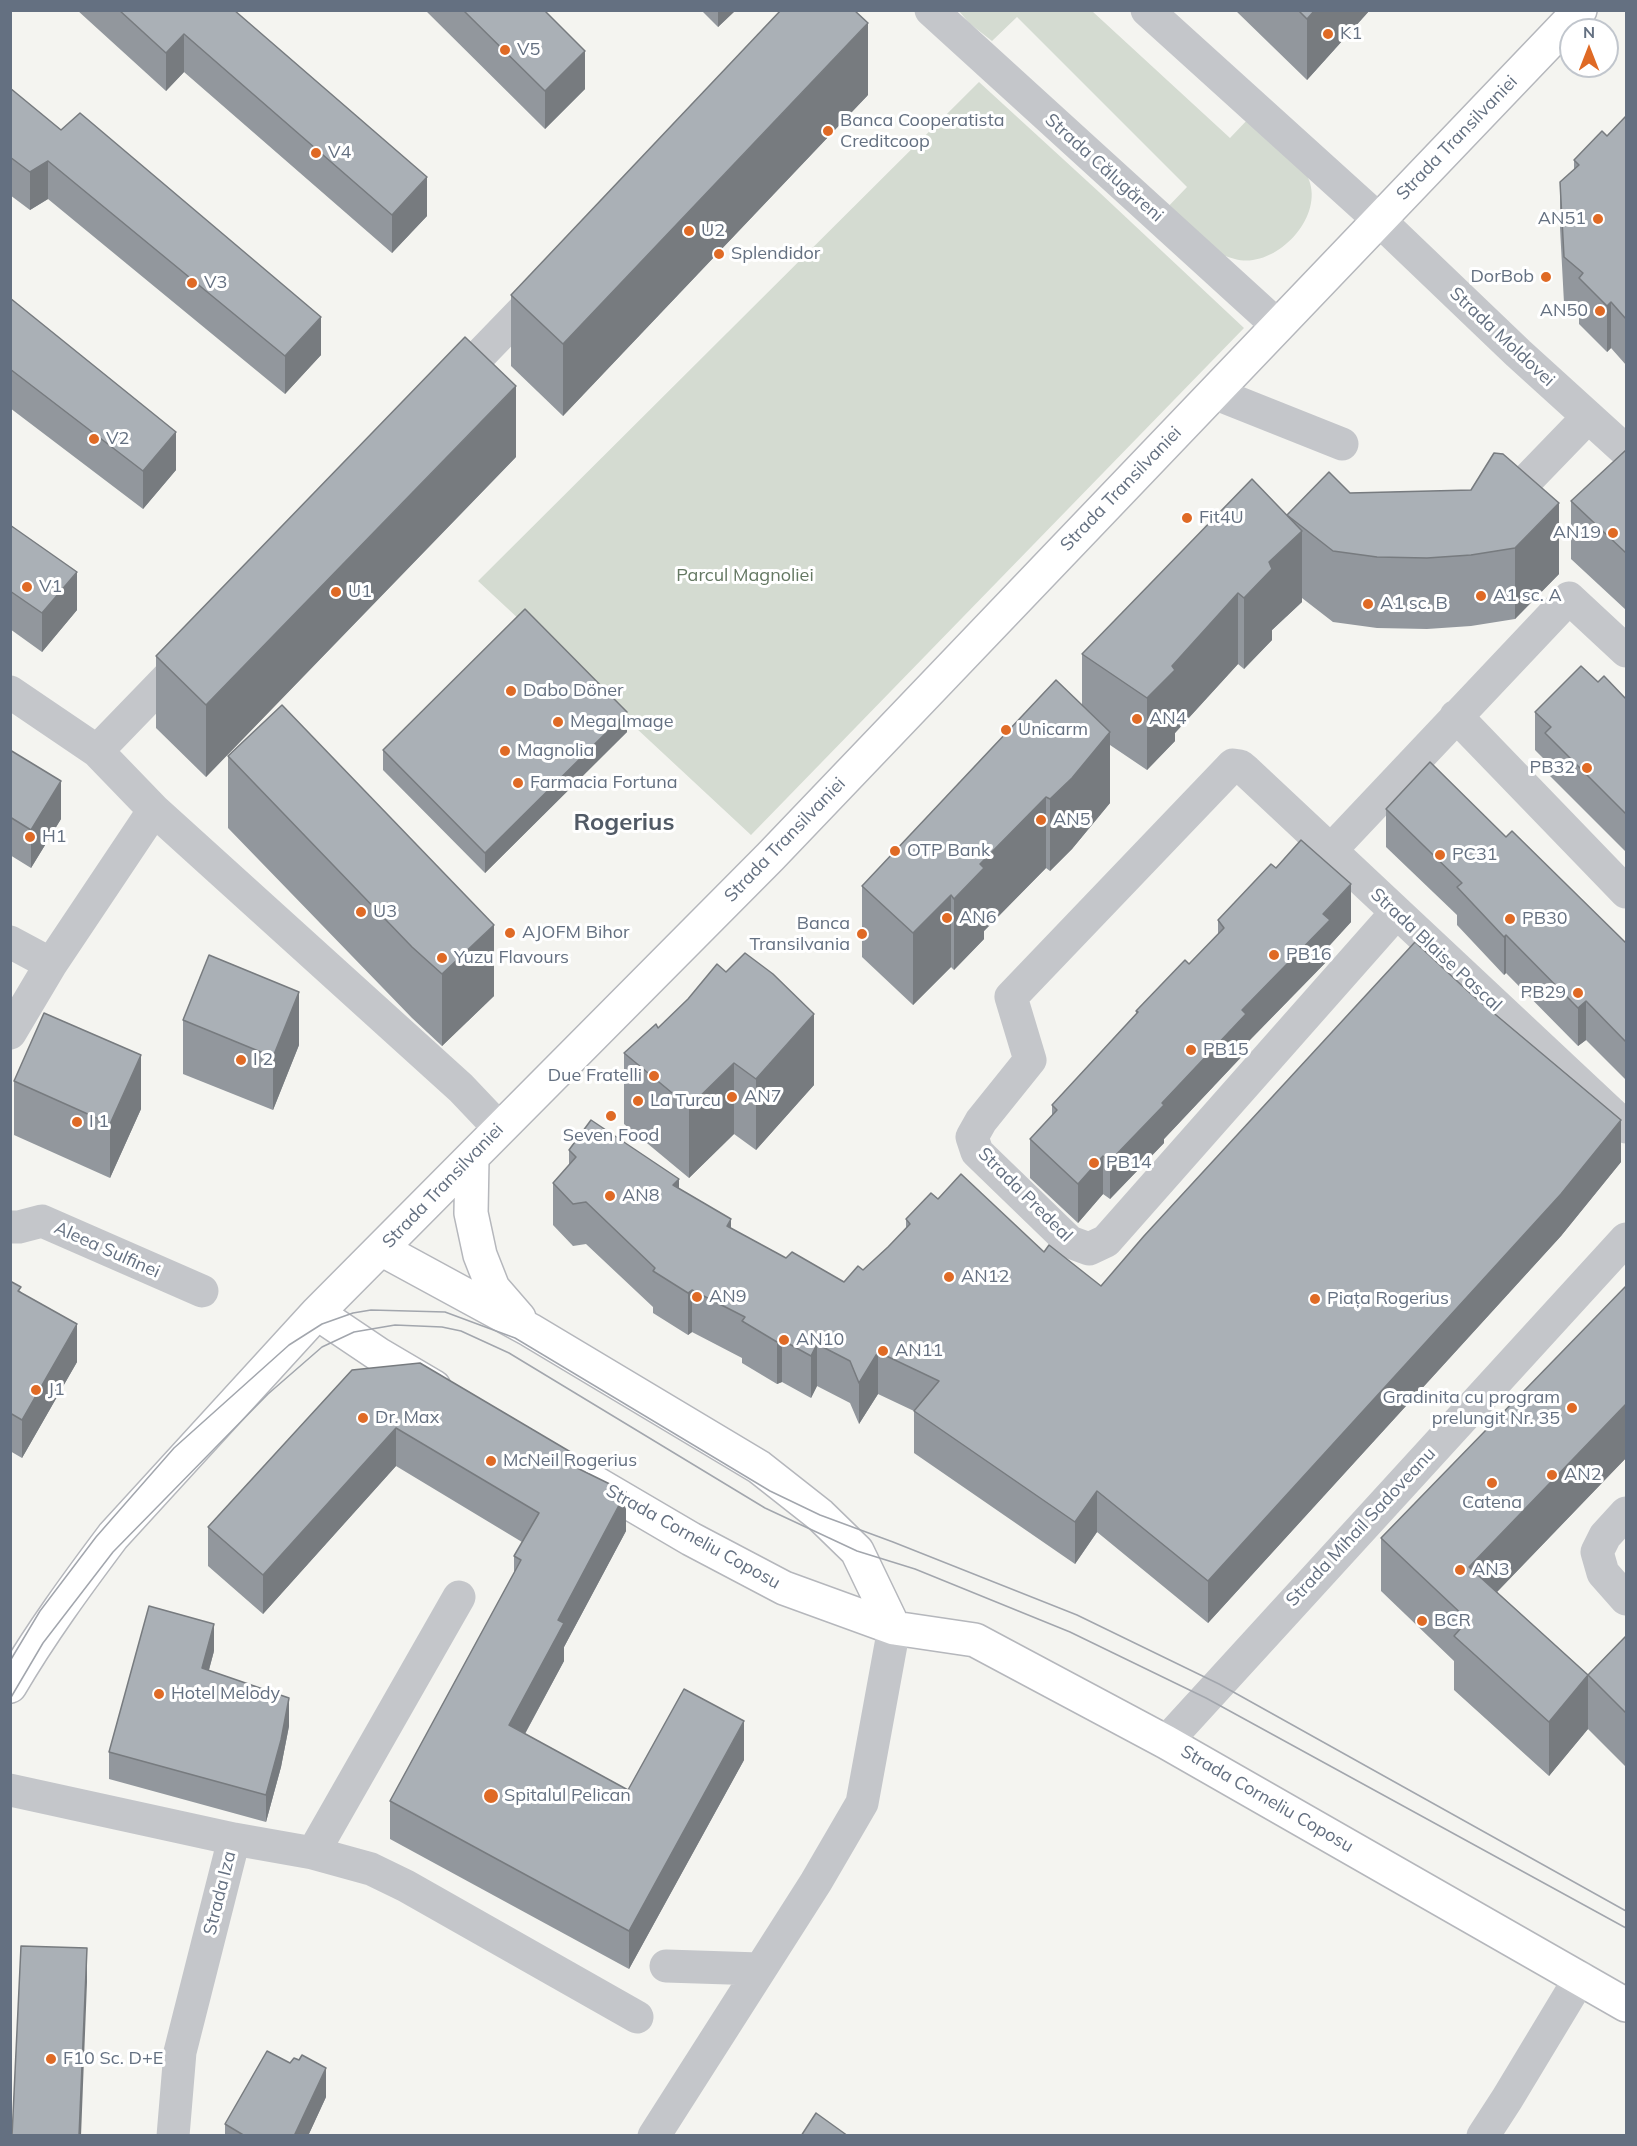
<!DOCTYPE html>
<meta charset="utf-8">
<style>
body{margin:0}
#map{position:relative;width:1637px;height:2146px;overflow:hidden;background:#f4f4f0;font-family:Mulish,sans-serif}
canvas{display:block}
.frame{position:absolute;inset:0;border:12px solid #647081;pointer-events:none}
.north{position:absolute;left:1559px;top:18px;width:60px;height:60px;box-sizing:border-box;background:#fff;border:2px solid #c1c6cd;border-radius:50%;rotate:0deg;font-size:16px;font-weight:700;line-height:24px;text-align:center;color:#647081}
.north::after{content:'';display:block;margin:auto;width:21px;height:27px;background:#df6a25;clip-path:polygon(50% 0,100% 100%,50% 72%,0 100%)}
</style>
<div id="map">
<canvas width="1637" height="2146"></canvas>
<div class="frame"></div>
<div class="north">N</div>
</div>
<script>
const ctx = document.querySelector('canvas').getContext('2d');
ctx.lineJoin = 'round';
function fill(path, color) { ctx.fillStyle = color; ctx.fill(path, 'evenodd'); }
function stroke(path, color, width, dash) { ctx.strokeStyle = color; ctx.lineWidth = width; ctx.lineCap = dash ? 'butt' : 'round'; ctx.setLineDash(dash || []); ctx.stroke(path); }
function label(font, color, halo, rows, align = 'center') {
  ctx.font = font + ' Mulish,sans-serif'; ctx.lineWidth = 6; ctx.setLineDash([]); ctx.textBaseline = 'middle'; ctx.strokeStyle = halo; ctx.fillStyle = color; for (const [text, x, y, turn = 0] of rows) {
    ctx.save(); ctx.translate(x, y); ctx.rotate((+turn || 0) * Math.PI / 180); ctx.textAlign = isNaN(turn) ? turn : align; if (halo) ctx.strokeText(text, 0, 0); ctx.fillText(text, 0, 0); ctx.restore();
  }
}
fill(new Path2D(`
 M959 11H1092L1230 138 1250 117C1269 134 1300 157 1309 180 1324 219 1274 270 1235 259 1207 252 1185 229 1163 212L1187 187 1017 17 992 41 969 23Z
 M979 82 1099 192 1244 328 751 835 478 581Z`), '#d4dbd1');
const major = new Path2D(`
 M472 1159 471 1213 480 1255 493 1288 519 1318
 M381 1249 530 1330 759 1467 820 1515 857 1551 894 1628
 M317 1313 378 1354 434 1387
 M587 1478 691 1539 784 1588 894 1628 975 1640 1166 1742 1626 2005
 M10 1686C41 1633 77 1584 113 1536L317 1313 770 857 1580 10`);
stroke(major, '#b5b7bc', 36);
stroke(new Path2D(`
 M931 10 1278 326
 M1147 10 1379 220 1518 353 1626 451
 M450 386 541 292
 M1214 393 1342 444
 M1501 507 1588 417
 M10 692 97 751 154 810 51 964 10 1033
 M1456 716 1626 892
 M97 751 187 658
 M154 810 461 1088 499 1128
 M1331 850 1569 598 1626 651
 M1396 913 1106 1241 1089 1249 1070 1242 977 1152 972 1137 981 1121 1030 1060 1011 997 1233 765 1240 766 1246 771 1626 1127
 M10 942 51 964
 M10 1227H19L42 1221 202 1291
 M1626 1513 1605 1536 1597 1552 1603 1573 1626 1599
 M1166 1742 1626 1239
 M10 1790 234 1839 180 2052 173 2136
 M234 1839 313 1853 371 1869 406 1886 637 2017
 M313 1853 459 1597
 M666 1966 760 1969
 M654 2136 816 1882 862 1803 894 1628
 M1483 2136 1507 2099 1580 1978`), '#c4c6ca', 33);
stroke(major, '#fff', 33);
stroke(new Path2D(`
 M10 1661 40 1611 96 1537 174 1448 289 1345 322 1324 353 1313 371 1310 445 1312 515 1338 770 1491 820 1515 893 1542 1077 1615 1219 1684 1626 1911
 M10 1699 43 1643 113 1552 268 1394 322 1347 354 1332 395 1325 442 1327 461 1331 509 1353 765 1508 857 1551 915 1569 1070 1632 1206 1698 1626 1928`), '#a2a6ad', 1.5);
fill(new Path2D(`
 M77 10H234L427 216 392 253 184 72 166 91Z
 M425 10H544L585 89 545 129Z
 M701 10H736L718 27Z
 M1235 10H1370L1307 80Z
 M10 88 61 130 321 355 285 394 48 199 30 210 10 195Z
 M868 95 563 416 511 366V295Z
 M1626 116V365L1611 348 1607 352 1579 324V315L1564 303 1560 228V182L1574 170V160L1607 136Z
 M10 298 176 470 143 509 10 408Z
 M1626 450V610L1571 559V501Z
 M516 457 206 777 156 728V656Z
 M1471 490 1559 574 1515 619 1471 626 1427 629 1377 628 1333 622 1302 598V602L1272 630V640L1244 669 1238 664 1175 733V741L1147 770 1110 745V803L1072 849 1050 871 1046 868 984 931V939L954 970 951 967 913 1005 862 957V886L1082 705V654L1287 515 1350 493Z
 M10 525 77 610 42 652 10 629Z
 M1598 682 1626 699V852L1545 771V760L1535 750V712Z
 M627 732 485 873 383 770V750Z
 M10 750 61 819 31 868 10 855Z
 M228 756 494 996 442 1046 412 1018 228 828Z
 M1386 809 1506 837 1626 943V1080L1586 1040 1578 1046 1506 973 1504 975 1457 925V915L1386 847Z
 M1218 920 1351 922 1330 945V958L1246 1044V1052L1164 1139V1143L1110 1199 1103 1194 1078 1223 1030 1178V1139L1052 1115V1105L1136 1014V1011L1189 964 1218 934Z
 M183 1020 299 1045 273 1110 183 1074Z
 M658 1028 814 1085 756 1150 734 1134 689 1178 624 1124V1053Z
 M14 1081 141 1109 110 1178 14 1135Z
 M569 1150 679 1188 731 1228 786 1258 844 1282 863 1270 888 1247 906 1229V1219L938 1199 1044 1252 1101 1286 1621 1162 1561 1236 1208 1623 1097 1532 1075 1564 914 1453V1411L878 1394 859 1424 850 1403 817 1386 811 1398 782 1382 777 1384 742 1363V1358L692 1332 688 1335 653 1313V1307L586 1244 573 1246 553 1225V1183L569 1165Z
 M10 1281 21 1292 77 1362 22 1458 10 1451Z
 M1626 1286V1458L1497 1592 1588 1675 1626 1636V1767L1588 1729 1549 1776 1454 1690V1661L1381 1591V1538Z
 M352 1370 574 1467 626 1531 564 1647V1661L525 1734 628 1790 744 1760 629 1969 390 1839V1801L514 1574V1556L522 1542 396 1466 263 1614 208 1566V1527Z
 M214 1651 209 1670 289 1726 281 1767 266 1822 109 1779V1752Z
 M326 2097 308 2136H225V2124Z`), '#92979d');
fill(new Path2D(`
 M718 10H736L718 27Z
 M1315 10H1370L1307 80V19Z
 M868 23V95L563 416V344Z
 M184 34V72L166 91V53Z
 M585 51V89L545 129V91Z
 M48 161V199L30 210V172Z
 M427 177V216L392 253V215Z
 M1611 302V348L1607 352V306Z
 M321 317V355L285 394V356Z
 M516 386V457L206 777V705Z
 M176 432V470L143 509V471Z
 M1559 503V574L1515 619V548Z
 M1302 531V602L1272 630V640L1244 669V598L1269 562Z
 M77 572V610L42 652V613Z
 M1238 593V664L1175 733V741L1147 770V698L1172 666Z
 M627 712V732L485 873V853Z
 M1110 732V803L1072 849 1050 871V799Z
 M61 781V819L31 868V830Z
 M1046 797V868L984 931V939L954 970V899L980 864Z
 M1351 884V922L1330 945V958L1246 1044V1052L1164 1139V1143L1110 1199V1161L1162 1103 1323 914Z
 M951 895V967L913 1005V933Z
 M494 925V996L442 1046V974Z
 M1506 935V973L1504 975V937Z
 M299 992V1045L273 1110V1057Z
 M1586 1001V1040L1578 1046V1008Z
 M814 1014V1085L756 1150V1079Z
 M141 1055V1109L110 1178V1124Z
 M734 1063V1134L689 1178V1107Z
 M1621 1120V1162L1561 1236 1208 1623V1581Z
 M1103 1156V1194L1078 1223V1184Z
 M679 1179V1221L673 1185Z
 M731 1219V1261L727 1226Z
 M692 1290V1332L688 1335V1293Z
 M77 1324V1362L22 1458V1420Z
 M782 1340V1382L777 1384V1342Z
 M817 1344V1386L811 1398V1356Z
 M878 1352V1394L859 1424V1383Z
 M1626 1404V1458L1469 1621V1567Z
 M396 1428V1466L263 1614V1575Z
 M574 1454V1492L569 1464Z
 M1097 1491V1532L1075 1564V1522Z
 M626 1492V1531L564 1647V1661L509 1763V1725L558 1620Z
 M214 1624V1651L202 1695V1668Z
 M1588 1675V1729L1549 1776V1722Z
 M289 1698V1726L281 1767 266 1822V1795Z
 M744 1721V1760L629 1969V1931Z
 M87 1948V1982L81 2136H79Z
 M326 2068V2097L308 2136H294Z`), '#777b7f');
const building = new Path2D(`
 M119 10H234L427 177 392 215 184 34 166 53Z
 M463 10H544L585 51 545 91Z
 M781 10H854L868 23 563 344 511 295Z
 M1298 10H1315L1307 19Z
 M10 88 61 130 80 113 321 317 285 356 48 161 30 172 10 157Z
 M1626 116V319L1611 302 1607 306 1579 278 1583 273 1564 257 1560 182 1579 165 1574 160 1602 131 1607 136Z
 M10 298 176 432 143 471 10 369Z
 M465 337 516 386 206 705 156 656Z
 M1626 450V553L1571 501Z
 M1494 453 1503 454 1559 503 1515 548 1471 555 1427 558 1377 557 1333 551 1287 515 1329 472 1350 493 1471 490Z
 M1252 479 1302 531 1269 562 1272 569 1244 598 1238 593 1172 666 1175 670 1147 698 1082 654Z
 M10 525 77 572 42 613 10 591Z
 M525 609 627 712 485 853 383 750Z
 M1581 666 1598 682 1604 676 1626 699V814L1545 733 1551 727 1535 712Z
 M1056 680 1110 732 1072 778 1050 799 1046 797 980 864 984 868 954 899 951 895 913 933 862 886Z
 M282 705 494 925 442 974 412 947 228 756Z
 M10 750 61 781 31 830 10 817Z
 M1430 762 1506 837 1512 831 1626 943V1042L1586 1001 1578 1008 1506 935 1504 937 1457 887 1462 883 1386 809Z
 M1301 840 1351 884 1323 914 1330 920 1242 1010 1246 1014 1162 1103 1164 1105 1110 1161 1103 1156 1078 1184 1030 1139 1057 1110 1052 1105 1138 1012 1136 1011 1185 960 1189 964 1224 928 1218 920 1271 864 1276 868Z
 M1415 942 1471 994 1621 1120 1561 1194 1208 1581 1097 1491 1075 1522 914 1411 939 1381 878 1352 859 1383 850 1361 817 1344 811 1356 782 1340 777 1342 742 1321 745 1317 692 1290 688 1293 653 1271 655 1268 586 1202 573 1204 553 1183 576 1157 569 1150 591 1120 679 1179 673 1185 731 1219 727 1226 786 1258 792 1252 844 1282 858 1266 863 1270 888 1247 910 1224 906 1219 931 1193 938 1199 961 1174 1044 1252 1049 1245 1101 1286 1144 1236Z
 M745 953 773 974 814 1014 756 1079 734 1063 689 1107 624 1053 656 1024 658 1028 688 999 717 964 726 972Z
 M209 955 299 992 273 1057 183 1020Z
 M44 1013 141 1055 110 1124 14 1081Z
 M10 1281 21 1287 18 1291 77 1324 22 1420 10 1413Z
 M1626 1286V1404L1469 1567 1588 1675 1549 1722 1454 1636 1468 1620 1381 1538Z
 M420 1363 574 1454 569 1464 626 1492 558 1620 564 1623 509 1725 628 1790 684 1689 744 1721 629 1931 390 1801 521 1560 514 1556 539 1513 396 1428 263 1575 208 1527 352 1370Z
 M149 1606 214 1624 202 1668 289 1698 281 1740 266 1795 109 1752Z
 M1626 1636V1713L1588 1675Z
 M21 1946 87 1948 79 2136H12Z
 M267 2051 290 2063 294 2058 299 2060 302 2055 326 2068 294 2136H245L225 2124Z
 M816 2113 848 2136H801Z`);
fill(building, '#aab0b6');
stroke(building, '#777b7f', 1.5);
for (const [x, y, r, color] of [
 [1328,34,6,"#df6a25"],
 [505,50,6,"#df6a25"],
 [828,131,6,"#df6a25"],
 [316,153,6,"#df6a25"],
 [1598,219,6,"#df6a25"],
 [689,231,6,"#df6a25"],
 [719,254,6,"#df6a25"],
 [1546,277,6,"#df6a25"],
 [192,283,6,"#df6a25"],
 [1600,311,6,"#df6a25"],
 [94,439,6,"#df6a25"],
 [1187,518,6,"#df6a25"],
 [1613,533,6,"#df6a25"],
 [27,587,6,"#df6a25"],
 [336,592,6,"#df6a25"],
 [1481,596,6,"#df6a25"],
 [1368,604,6,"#df6a25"],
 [511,691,6,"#df6a25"],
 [1137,719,6,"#df6a25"],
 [558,722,6,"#df6a25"],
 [1006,730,6,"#df6a25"],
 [505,751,6,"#df6a25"],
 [1587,768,6,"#df6a25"],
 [518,783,6,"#df6a25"],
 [1041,820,6,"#df6a25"],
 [30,837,6,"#df6a25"],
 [895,851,6,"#df6a25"],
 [1440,855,6,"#df6a25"],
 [361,912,6,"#df6a25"],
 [947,918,6,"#df6a25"],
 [1510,919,6,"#df6a25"],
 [510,933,6,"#df6a25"],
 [862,934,6,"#df6a25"],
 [1274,955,6,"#df6a25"],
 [442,958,6,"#df6a25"],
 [1578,993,6,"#df6a25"],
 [1191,1050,6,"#df6a25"],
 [241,1060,6,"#df6a25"],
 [654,1076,6,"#df6a25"],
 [732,1097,6,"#df6a25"],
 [638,1101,6,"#df6a25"],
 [611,1116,6,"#df6a25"],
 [77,1122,6,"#df6a25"],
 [1094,1163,6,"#df6a25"],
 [610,1196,6,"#df6a25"],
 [949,1277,6,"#df6a25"],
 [697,1297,6,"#df6a25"],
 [1315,1299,6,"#df6a25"],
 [784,1340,6,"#df6a25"],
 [883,1351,6,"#df6a25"],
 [36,1390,6,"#df6a25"],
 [1572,1408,6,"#df6a25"],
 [363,1418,6,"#df6a25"],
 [491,1461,6,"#df6a25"],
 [1552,1475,6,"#df6a25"],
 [1492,1483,6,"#df6a25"],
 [1460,1570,6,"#df6a25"],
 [1422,1621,6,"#df6a25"],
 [159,1694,6,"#df6a25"],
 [491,1796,8,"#df6a25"],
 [51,2059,6,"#df6a25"]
]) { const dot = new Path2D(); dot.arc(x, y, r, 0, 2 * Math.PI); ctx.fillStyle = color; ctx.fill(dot); stroke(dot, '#fff', 2); }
label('18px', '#647081', '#fff', [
 ["K1",1340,34],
 ["V5",517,50],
 ["Banca Cooperatista",840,121],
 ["Creditcoop",840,142],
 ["V4",328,153],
 ["AN51",1586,219,"right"],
 ["U2",701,231],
 ["Splendidor",731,254],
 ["DorBob",1534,277,"right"],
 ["V3",204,283],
 ["AN50",1588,311,"right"],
 ["V2",106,439],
 ["Fit4U",1199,518],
 ["AN19",1601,533,"right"],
 ["V1",39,587],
 ["U1",348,592],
 ["A1 sc. A",1493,596],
 ["A1 sc. B",1380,604],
 ["Dabo Döner",523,691],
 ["AN4",1149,719],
 ["Mega Image",570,722],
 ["Unicarm",1018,730],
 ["Magnolia",517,751],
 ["PB32",1575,768,"right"],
 ["Farmacia Fortuna",530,783],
 ["AN5",1053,820],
 ["H1",42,837],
 ["OTP Bank",907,851],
 ["PC31",1452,855],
 ["U3",373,912],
 ["AN6",959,918],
 ["PB30",1522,919],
 ["Banca",850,924,"right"],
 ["Transilvania",850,945,"right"],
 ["AJOFM Bihor",522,933],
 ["PB16",1286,955],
 ["Yuzu Flavours",454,958],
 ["PB29",1566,993,"right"],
 ["PB15",1203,1050],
 ["I 2",253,1060],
 ["Due Fratelli",642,1076,"right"],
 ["AN7",744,1097],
 ["La Turcu",650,1101],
 ["I 1",89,1122],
 ["Seven Food",611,1136,"center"],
 ["PB14",1106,1163],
 ["AN8",622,1196],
 ["AN12",961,1277],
 ["AN9",709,1297],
 ["Piața Rogerius",1327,1299],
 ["AN10",796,1340],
 ["AN11",895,1351],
 ["J1",48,1390],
 ["Gradinita cu program",1560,1398,"right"],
 ["prelungit Nr. 35",1560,1419,"right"],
 ["Dr. Max",375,1418],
 ["McNeil Rogerius",503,1461],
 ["AN2",1564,1475],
 ["Catena",1492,1503,"center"],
 ["AN3",1472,1570],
 ["BCR",1434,1621],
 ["Hotel Melody",171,1694],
 ["Spitalul Pelican",504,1796],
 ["F10 Sc. D+E",63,2059]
], 'left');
label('18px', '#647081', '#fff', [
 ["Strada Transilvaniei",1457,138,-46],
 ["Strada Călugăreni",1104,168,42],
 ["Strada Moldovei",1502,337,43],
 ["Strada Transilvaniei",1121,489,-46],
 ["Strada Transilvaniei",785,840,-46],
 ["Strada Blaise Pascal",1436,950,43],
 ["Strada Transilvaniei",443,1186,-46],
 ["Strada Predeal",1025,1195,45],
 ["Aleea Sulfinei",107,1250,24],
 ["Strada Mihail Sadoveanu",1361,1527,-47],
 ["Strada Corneliu Coposu",693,1537,29],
 ["Strada Corneliu Coposu",1267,1799,30],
 ["Strada Iza",220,1893,-76]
]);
label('18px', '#647862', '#fff', [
 ["Parcul Magnoliei",745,576]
]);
label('bold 24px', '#515a66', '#fff', [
 ["Rogerius",624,823]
]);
</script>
